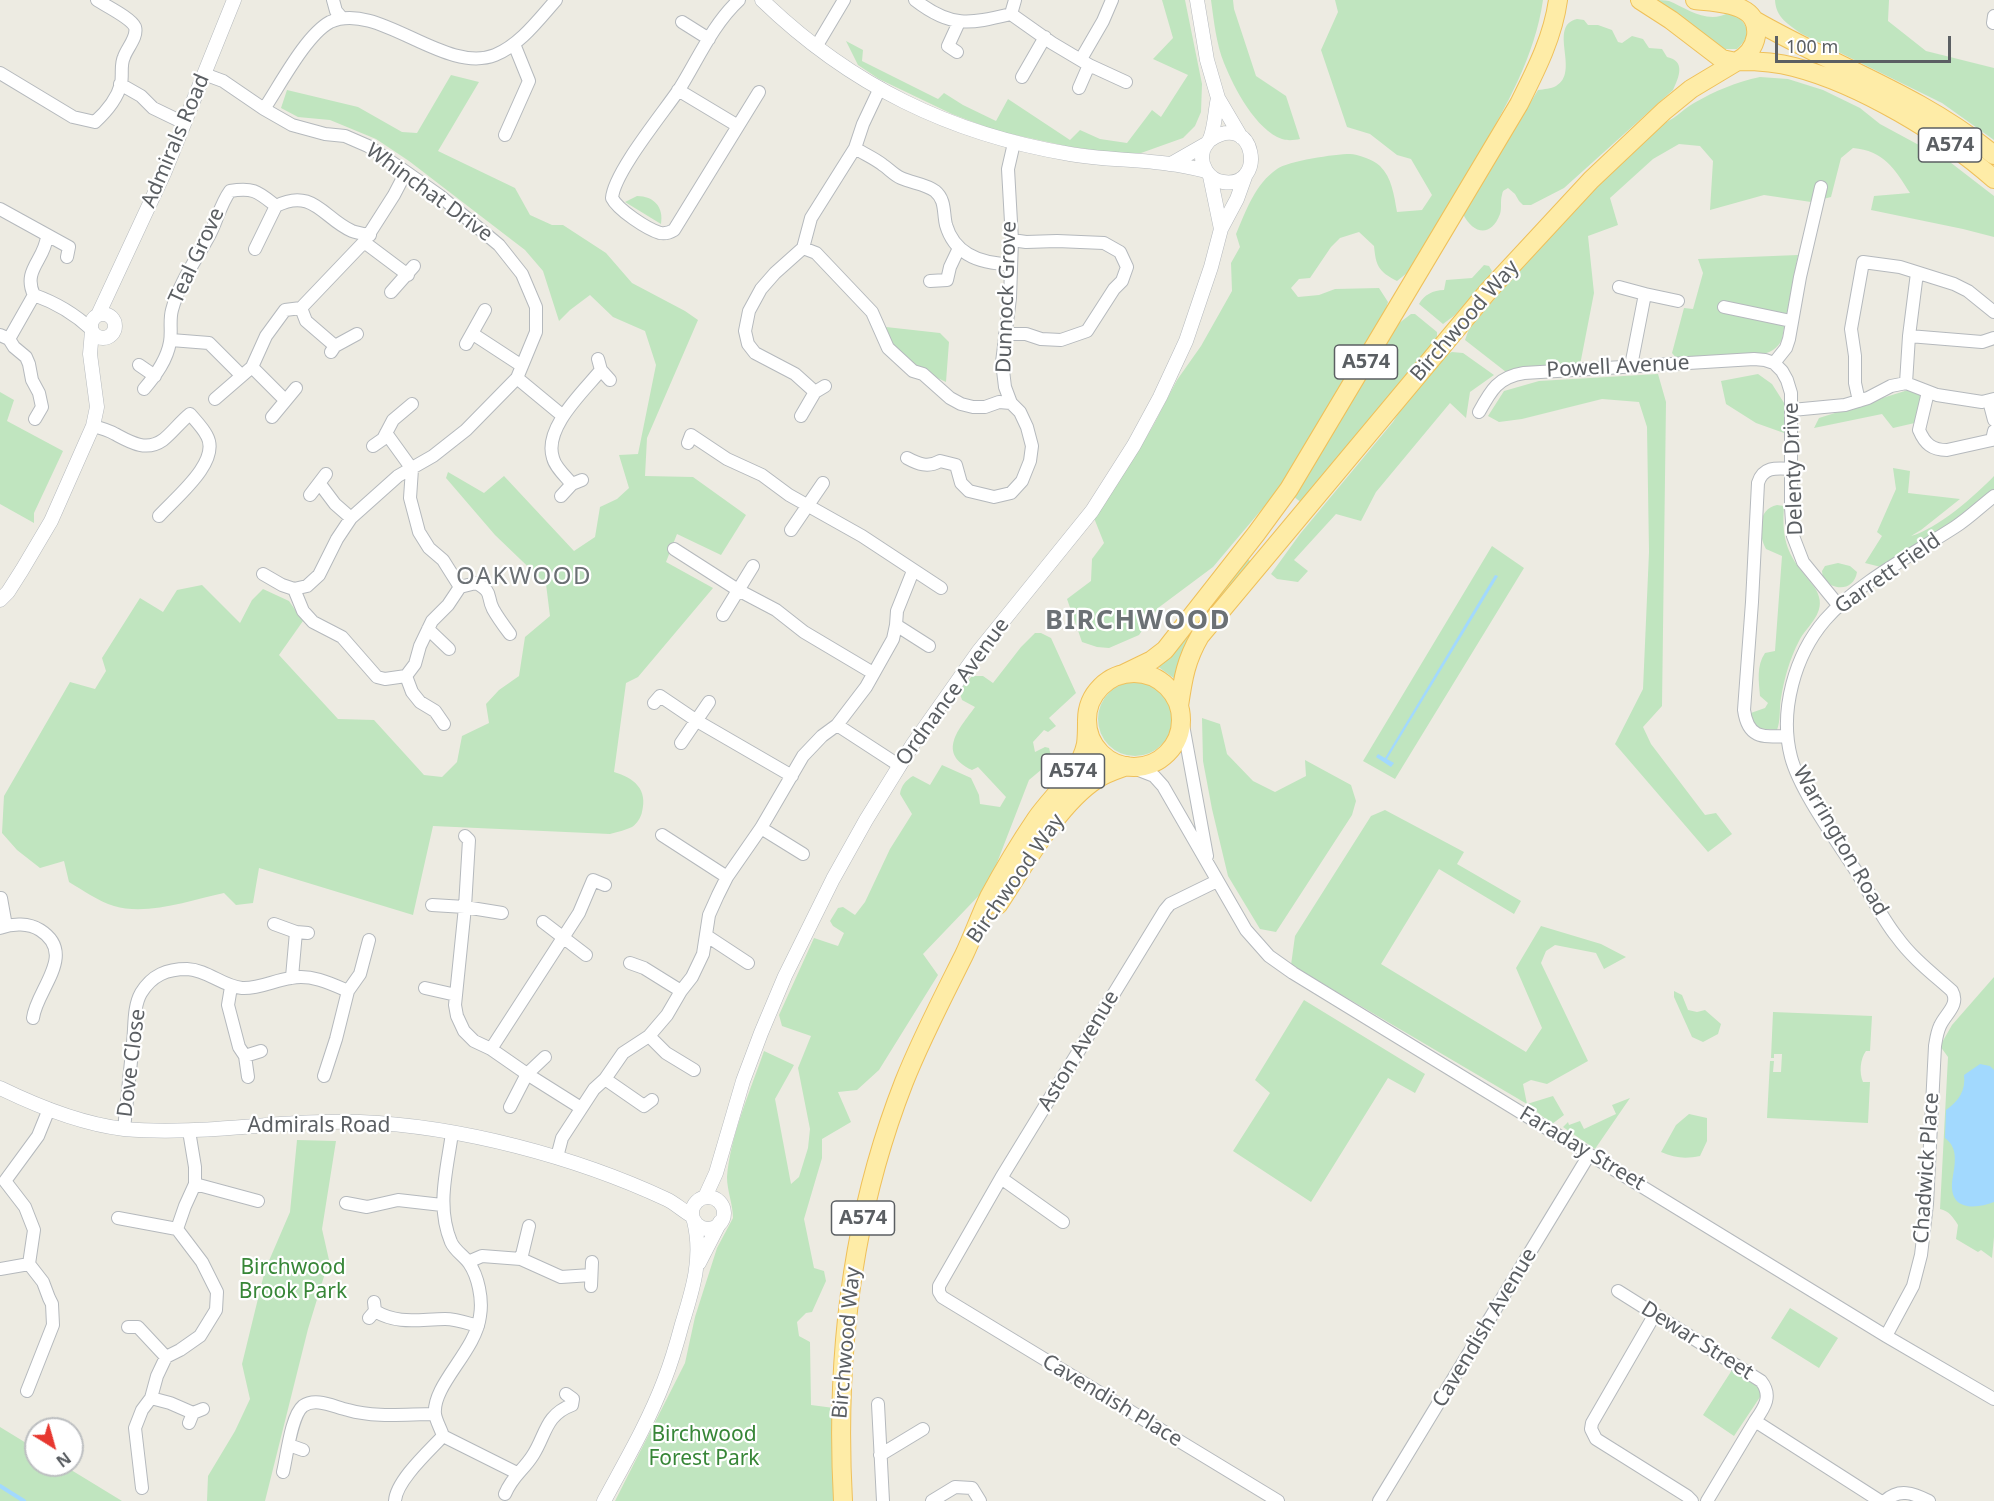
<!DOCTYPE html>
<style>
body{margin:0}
#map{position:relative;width:1994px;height:1501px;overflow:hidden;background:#edebe2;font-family:"Noto Sans",sans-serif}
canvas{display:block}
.north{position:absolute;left:24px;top:1417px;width:60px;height:60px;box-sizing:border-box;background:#fff;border:2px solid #bdbfc1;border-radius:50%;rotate:143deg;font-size:16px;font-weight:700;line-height:24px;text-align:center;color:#5b5f63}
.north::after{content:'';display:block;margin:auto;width:21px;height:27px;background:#e7372f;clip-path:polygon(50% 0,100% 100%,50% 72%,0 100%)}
.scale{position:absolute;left:1775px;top:36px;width:176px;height:27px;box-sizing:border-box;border:3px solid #5b5f63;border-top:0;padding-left:8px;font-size:18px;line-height:21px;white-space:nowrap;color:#5b5f63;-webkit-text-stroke:4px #fff;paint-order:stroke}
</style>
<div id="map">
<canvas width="1994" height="1501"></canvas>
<div class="north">N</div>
<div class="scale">100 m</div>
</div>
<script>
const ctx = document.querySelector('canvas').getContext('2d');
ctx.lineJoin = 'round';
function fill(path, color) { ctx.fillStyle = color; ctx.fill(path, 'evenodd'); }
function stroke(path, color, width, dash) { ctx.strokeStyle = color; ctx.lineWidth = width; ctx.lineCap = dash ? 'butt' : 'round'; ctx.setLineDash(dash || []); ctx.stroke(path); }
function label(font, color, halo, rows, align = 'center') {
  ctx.font = font + ' "Noto Sans",sans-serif'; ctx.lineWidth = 4.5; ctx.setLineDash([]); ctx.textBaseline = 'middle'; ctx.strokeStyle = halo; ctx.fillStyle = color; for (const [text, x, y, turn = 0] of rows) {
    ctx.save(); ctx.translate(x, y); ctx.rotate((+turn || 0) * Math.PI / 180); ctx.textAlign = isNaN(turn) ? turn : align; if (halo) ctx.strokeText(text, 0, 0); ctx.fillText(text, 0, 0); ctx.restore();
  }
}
fill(new Path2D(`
 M1162 0H1185L1202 84 1201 112 1195 126 1183 138 1141 153H1114L1066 146 997 131 952 114 879 79 858 65 846 41 863 50 862 61 938 99 944 93 963 105 996 121 1008 99 1070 140 1080 130 1100 139 1127 143 1152 110 1161 117 1188 75 1153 59 1173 38Z
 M1211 0H1233L1234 9 1256 76 1286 96 1300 139C1295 140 1288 141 1282 139 1256 130 1234 88 1224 63 1216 43 1214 21 1211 0Z
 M1335 0H1543C1535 56 1506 107 1478 155 1455 195 1432 234 1407 273L1397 281C1378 271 1376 266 1374 246L1359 232 1340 238 1331 247 1310 278 1299 279 1291 288 1298 297 1319 295 1335 289 1379 288 1388 302 1384 316 1279 489 1213 567 1158 608 1139 635 1109 648 1097 647 1082 642 1067 599 1091 581 1092 559 1104 543 1094 518 1130 464 1153 426 1177 380 1201 346 1232 291 1231 263 1240 247 1236 234C1246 211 1255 184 1277 169 1288 161 1335 154 1350 154 1357 154 1374 160 1380 166 1392 178 1394 195 1397 212L1422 210 1432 195 1411 159 1397 155 1370 134 1347 127 1321 50 1338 12Z
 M1654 0C1659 0 1665 0 1669 1 1688 9 1708 25 1730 12 1747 21 1754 34 1737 49H1725Z
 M1775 0H1889L1888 21 1926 51 1994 68V140L1942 103 1802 34C1788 24 1776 18 1775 0Z
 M1577 19 1584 20 1588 25H1598L1612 30 1618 42 1622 43 1632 36 1643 39 1649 48 1662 49 1667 57C1686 61 1679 77 1673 90L1564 188 1531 205H1523L1519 201 1515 194 1508 188C1503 191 1503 190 1502 195 1500 201 1502 208 1500 214 1491 238 1473 234 1463 214L1538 90C1544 89 1551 89 1556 86 1581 72 1547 26 1577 19Z
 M451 75 479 82 438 151 515 188 530 215 552 225H563L606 253 632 283 685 311 698 320 647 438 645 476 693 477 746 515 721 555 677 534 666 562 713 588 638 677 626 683 614 772C634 778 648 789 642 812 641 817 637 824 632 827 626 830 617 832 610 834L433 826 413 915 259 868 253 903 236 905 224 893C191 900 147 916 114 906 98 901 84 891 69 882L64 861 40 868 17 850 2 833 4 796 70 682 95 689 106 671 102 658 140 598 163 612 177 590 202 585 240 623 252 600 263 589 289 601 303 621 279 655 338 719 374 720 424 775 442 777 457 762 462 736 489 723 486 704 499 690 519 676 525 637 550 616 546 584 495 535 446 478 448 472 484 493 504 476 574 551 595 537 600 507 617 499 629 488 619 455 638 454 656 365 645 331 613 317 590 295 570 310 559 321 543 271 525 250 409 161 376 139 330 120 298 117 281 108 287 90 358 107 402 132 417 133Z
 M1760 77 1788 79 1823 90 1860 108 1880 124 1917 144 1933 149 1994 196V237L1963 229 1871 210 1874 196 1910 193C1894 168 1884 151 1853 148L1841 158 1831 197 1811 202 1764 195 1710 210 1713 161 1700 146 1679 144 1653 159 1610 198 1618 225 1588 236 1594 293 1580 365 1506 372 1465 340 1469 329 1562 219 1659 125C1673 121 1682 110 1694 103 1715 91 1736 82 1760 77Z
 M637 196C654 196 664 207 661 224L625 202Z
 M1798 255 1782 339C1780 344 1777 347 1773 350 1755 361 1701 359 1678 360L1672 353 1684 308 1693 309 1703 273 1698 259Z
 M1484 265 1489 266 1492 271 1488 278 1455 315 1443 324 1419 304C1424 295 1433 290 1444 290L1446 280 1472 278Z
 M1411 314H1415L1437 332V340L1303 504 1293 496 1398 324Z
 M886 327 940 333 949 342 946 382 914 367 891 343Z
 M1452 352 1463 353 1494 375 1470 392 1466 418 1450 403 1376 492 1361 521 1336 514 1294 560 1308 571 1298 582 1277 579 1271 574 1300 534 1393 422 1408 398 1447 354Z
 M1658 374 1666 402 1662 706 1643 727 1651 744 1705 815 1716 813 1732 834 1708 852 1615 744 1643 689 1649 552 1647 427 1639 402 1602 399 1522 419 1499 422 1488 416 1504 391 1539 381Z
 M1758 374 1772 384 1786 406 1784 433 1756 423 1726 404 1721 381Z
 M1908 390 1921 391 1919 422 1893 428 1882 414 1814 428 1819 418Z
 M0 392 14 400 7 421 63 451 34 513V523L0 504Z
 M1893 468 1910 471 1908 493 1960 499 1921 530 1911 536C1937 529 1975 496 1994 476V493L1885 568 1865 563 1882 536 1877 532 1896 489Z
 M1777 505 1784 506C1782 535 1785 551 1804 574 1809 581 1817 588 1819 597 1824 615 1806 627 1799 641 1790 658 1784 679 1781 698 1779 709 1781 719 1777 730L1756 728 1748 714 1765 708 1768 703 1760 696C1759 682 1756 666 1765 653L1775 651 1782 556 1766 549C1758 534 1757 509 1777 505Z
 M1492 546 1524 568 1395 779 1363 761Z
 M1246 558 1253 563 1175 679 1157 666Z
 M1838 563 1850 566 1857 572C1854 591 1834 591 1823 579L1822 571 1825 566Z
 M1035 633H1041L1051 638 1076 693 1049 718 1056 726 1048 732 1044 730 1033 742 1035 752 1045 747 1049 748 1051 756 1048 764 1029 780 988 886 923 954 938 975 879 1070 857 1090 838 1092 851 1122 822 1139V1158L804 1219 814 1268 824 1271 826 1281 812 1312 806 1313 797 1322 799 1336 810 1342 811 1405 834 1408 839 1501H615L685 1363 695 1317 717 1248 733 1218C733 1204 727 1191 727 1177 730 1137 751 1089 764 1051L794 1065 775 1099 791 1184 799 1177 808 1148 810 1129 798 1068 811 1036 782 1026 779 1015 814 938 838 946 844 933 833 926 830 921 838 908 843 907 855 915 865 902 890 849 912 814 900 794C901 786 906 780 913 776L930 785 942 765 971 778 979 795 980 804 1000 807 1006 797 978 767 972 770C936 753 959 729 975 707L962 700 959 691 972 676H983L993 683 1021 647Z
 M1098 719a37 37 0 1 1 74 0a37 37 0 1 1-74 0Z
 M1202 718 1220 724 1227 754 1253 781 1275 792 1306 776 1305 760 1351 785 1356 801 1352 815 1276 932 1260 929 1228 876 1212 809 1203 761Z
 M1385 810 1464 852 1457 864 1521 901 1514 914 1439 869 1381 964 1526 1052 1542 1028 1516 968 1541 926 1601 944 1626 957 1604 969 1596 953 1555 945 1546 951 1541 963 1588 1061 1547 1084 1531 1080 1523 1084 1527 1104 1553 1096 1564 1115 1552 1124 1527 1104 1291 965 1295 936 1371 816Z
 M1994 977V1237L1992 1258 1981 1250 1978 1252 1956 1239 1958 1225C1953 1217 1949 1211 1940 1209L1948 1057 1940 1046 1952 1025Z
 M1674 991 1682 995 1688 1010 1697 1012 1705 1010 1721 1024 1718 1034 1703 1042 1692 1037 1674 997Z
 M1304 1000 1425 1074 1415 1093 1388 1078 1311 1202 1233 1151 1270 1093 1255 1080Z
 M1773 1012 1872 1016 1870 1051H1866C1860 1059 1859 1073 1863 1082H1870L1868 1123 1767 1118 1770 1061H1774L1773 1072H1781L1782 1054H1774V1058H1771Z
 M1630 1098 1595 1149 1563 1127 1568 1122 1569 1125 1580 1121 1584 1129 1616 1114 1612 1105Z
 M1689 1114 1707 1118V1141L1700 1156C1685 1159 1675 1158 1661 1152L1676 1125Z
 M297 1140 336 1141 322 1229 329 1260 308 1329 265 1501H207L208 1476 235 1431 250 1399 242 1364 265 1270 290 1212Z
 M1790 1308 1838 1338 1819 1368 1771 1338Z
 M1732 1370 1764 1391 1734 1436 1703 1415Z
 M0 1427 36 1449V1465H63L122 1501H0Z`), '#c0e5bf');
fill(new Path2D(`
 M1495 575 1498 576 1387 759 1394 763 1391 767 1376 757 1378 754 1385 758Z
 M1980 1064 1990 1066 1994 1070V1202C1976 1209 1950 1211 1952 1183 1954 1167 1960 1149 1945 1138L1946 1110C1959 1101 1966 1090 1964 1075Z`), '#a2d9fe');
stroke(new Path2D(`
 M0 1486 24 1501`), '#a2d9fe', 4);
const minor = new Path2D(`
 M333 0 336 11 342 18
 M739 0C713 24 698 59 680 88 664 112 614 172 612 198 618 210 647 229 660 233 665 234 669 233 674 230L759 92
 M915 0C951 28 969 24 1011 14L1052 43 1089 65 1126 82
 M1011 14 1015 0
 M682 22 709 39
 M1993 23 1994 16
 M816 47 844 0
 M957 52 948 46 959 22
 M1081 59 1103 21 1112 0
 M0 73 73 117 95 122C106 112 117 99 121 84 123 75 120 65 124 57 127 48 138 37 135 27 131 18 106 6 97 0
 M204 74 223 81 264 109 292 125 325 134 345 136 368 146 406 172 440 196 499 245 522 274 536 307V332L517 378 466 430 433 456 398 476 351 518 337 539 319 575 307 586 294 589 282 585 263 574
 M1022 77 1045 37
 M120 84 141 96 153 108 184 123
 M1079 88 1089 65
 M678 90 738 126
 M264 109C280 85 306 35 330 22 378 0 444 75 495 55 520 45 539 19 556 0
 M505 135 529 81 514 44
 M855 148C864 154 874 158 883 165 889 169 894 175 901 178 912 183 926 184 935 191 946 200 943 213 946 225 955 256 983 264 1011 264
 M0 209 69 247 67 257
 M47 236C45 260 22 270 34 295 54 302 76 315 92 330
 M364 242 408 275
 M803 248 816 253 872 312 888 348 913 371 923 374 950 398 961 404 973 407H985L999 402 1011 403
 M255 249 276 206
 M930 281 947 280 950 267 959 248
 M1619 287 1645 294 1631 366
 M391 292 414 266
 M1645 294 1678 301
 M1724 307 1791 321
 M301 308 306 321 335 346
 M473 334 522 366
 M1005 334H1026L1041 339 1061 340 1087 331 1114 289 1122 281 1127 267 1120 252 1104 243 1057 241 1026 242 1012 240
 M0 335 9 339 34 295
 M1909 336 1982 342 1994 338
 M9 339 14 347 26 357 29 364 32 380 39 393 42 407 35 419
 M171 340 209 343 241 375
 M466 344 485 310
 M331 352 335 346 357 334
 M598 359 601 370 610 380
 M1774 363 1786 348 1789 339 1800 277 1821 187
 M139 365 155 376
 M252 367 285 400
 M517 378 563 416
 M1906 383 1909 336 1917 273
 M144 389C156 375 167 360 170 342 172 331 169 321 172 310 179 283 196 260 209 236 217 221 220 205 230 191 254 187 258 192 276 206 313 187 324 219 352 231 357 233 364 234 370 235
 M815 392 795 374 755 353 748 344 745 331 749 311 761 289 775 273 803 248 811 218 855 148 863 124 880 88
 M1928 392 1919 430C1925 444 1932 450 1947 450L1992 440 1994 431
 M215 399 252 367 266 336 285 310 301 308 364 242 394 195 406 172
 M1859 401 1855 383V356L1851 329 1863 262 1900 267 1954 284 1968 291 1994 312
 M1989 401 1994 420
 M1792 410 1845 405 1868 398 1891 386 1906 383 1937 395 1982 402 1994 399
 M1479 412C1491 390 1498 377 1524 373L1754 359 1765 360 1774 363 1782 371 1787 380 1791 393V507L1793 536 1803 562 1839 606
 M801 416 815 392 825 386
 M272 417 296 388
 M93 426C101 428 108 430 115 434 130 442 146 452 163 440 172 433 180 422 190 414 196 421 203 428 207 436 221 462 175 498 159 516
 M386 433 412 469 410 498 419 532 429 548 443 560 460 587 476 583C494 593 486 595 493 609 498 618 504 626 510 634
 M688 443 691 435 727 459 762 475 789 495 862 536 941 588
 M373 446 383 439 393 420 412 404
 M907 458C918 464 928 468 940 461L956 465 961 483 969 491 994 497 1011 493 1022 481 1030 461 1032 446 1027 427 1020 412 1011 403 1005 387 1002 362 1010 298 1012 240 1008 169 1014 143
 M320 484 335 504 351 518
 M572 484C566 477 555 467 553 458 543 428 584 391 601 370
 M310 495 326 474
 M561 496 572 484 582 480
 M791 530 823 483
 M674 549 738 590 776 610 804 632 873 673
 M294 589 303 611 313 622 342 637 377 677 385 679 406 676 415 664 420 646 432 621 448 605 460 587
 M723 615 753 566
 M896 625 929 646
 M428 629 449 649
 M406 676 412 692 420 702 435 711 444 724
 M654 703 660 696 697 721 792 776
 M1181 714 1207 856
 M837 725 900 766
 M1787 736C1763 737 1748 739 1744 710L1752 602 1758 483C1763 466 1777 468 1792 469
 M681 743 709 702
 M1131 767 1154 776 1163 786 1246 930 1269 956 1293 973 1886 1336 1994 1399
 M761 828 803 854
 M662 835 727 877
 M465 836 469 840 465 907 455 1005 457 1016 464 1031 474 1041 491 1049 527 1074 581 1108
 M1 898 6 926
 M432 905 465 907 502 913
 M543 922 586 955
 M274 924 296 932 308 933
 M0 928C13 923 29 923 40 930 78 954 36 990 33 1018
 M707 936 748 963
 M630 963 644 968 681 991
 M292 977 296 932
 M231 987 228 1005 239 1047 245 1056 248 1077
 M425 988 456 995
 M649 1036 666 1053 694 1070
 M491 1049 579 913 593 880 605 885
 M245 1056 261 1051
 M324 1076 336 1039 348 991 360 974 369 940
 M605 1079 644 1106 652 1100
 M510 1107 527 1074 545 1057
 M124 1129C127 1100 130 1071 133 1042 135 1027 133 1007 141 993 152 975 167 969 187 969 208 970 222 986 242 988 259 989 275 980 291 978 311 974 330 983 348 991
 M557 1157 562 1138 594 1089 605 1079 623 1053 649 1036 667 1015 681 991 692 977 703 954 709 915 718 895 727 877 761 828 803 756 822 736 837 725 866 687 893 639 896 625 897 611 913 571
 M1001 1178 939 1286V1292L942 1297 1278 1501
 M195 1184 258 1201
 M346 1203 367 1207 398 1200 442 1205
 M118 1218 177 1229
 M1063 1222 1001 1178 1165 910 1170 904 1217 881
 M521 1259 529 1226
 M468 1262 482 1256 521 1259 561 1277 591 1275
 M0 1269 29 1264
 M591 1286 592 1262
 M1618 1291 1761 1381C1773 1396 1764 1408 1755 1421L1880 1501
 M375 1311C398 1325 420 1319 445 1319 456 1319 467 1323 478 1326
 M1655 1314 1592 1423 1591 1429 1596 1439 1687 1496 1692 1501
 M369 1318 375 1311 374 1302
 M128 1327H138L166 1357
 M1886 1336 1913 1286 1921 1255 1927 1204 1935 1046C1936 1040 1937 1032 1940 1026 1945 1014 1960 1005 1952 991 1933 974 1912 958 1897 937 1881 917 1870 893 1856 871 1836 840 1800 791 1791 757 1779 711 1795 655 1825 620 1856 584 1915 553 1955 527 1969 518 1981 506 1994 496
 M27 1391 53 1325 52 1304 49 1298 43 1282 29 1264 34 1230 25 1207 5 1181 38 1136 49 1109
 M151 1398 170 1403 193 1413
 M878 1404 883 1501
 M189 1423 193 1413 203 1409
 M443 1436 517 1473
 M289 1445 303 1450
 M880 1455 923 1429
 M283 1472C287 1456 291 1416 303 1406 316 1397 334 1407 348 1410 376 1418 406 1414 435 1414
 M142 1488 135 1428 142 1410 151 1398 157 1376 166 1357 180 1350 200 1336 216 1310 217 1292 202 1262 177 1229 185 1206 195 1184V1167L189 1131
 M505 1494C513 1475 523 1471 533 1455 546 1435 545 1415 572 1405L573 1399 566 1394
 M395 1501C396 1481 429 1451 443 1436 441 1429 436 1421 435 1414 432 1385 476 1351 480 1316 483 1299 478 1276 469 1263 463 1255 455 1251 451 1242 436 1206 447 1170 452 1133
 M932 1501 955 1487 972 1488 980 1501
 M1379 1501 1589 1155
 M1707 1501 1755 1421
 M1885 1501C1899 1488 1913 1493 1929 1501`);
const tertiary = new Path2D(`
 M762 0C850 85 950 134 1070 154 1103 160 1137 159 1170 164 1182 165 1194 168 1206 171
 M1197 0 1207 60 1218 98 1241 137
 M1210 140C1255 109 1268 189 1223 182 1209 180 1199 165 1203 151 1204 146 1208 143 1210 139 1215 127 1215 111 1218 98
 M1171 164 1206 144
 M1210 176 1221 229
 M91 326a12 12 0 1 1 24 0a12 12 0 1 1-24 0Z
 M98 315 165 171 234 0
 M0 600 8 592 22 570 51 521 93 426 97 407 90 354 92 331
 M0 1088C39 1107 81 1124 124 1129 203 1136 281 1119 360 1122 460 1126 576 1157 666 1199 675 1203 683 1211 692 1216
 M705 1197 716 1173 743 1081 761 1033 785 976 833 879 866 820 913 744 978 652 1092 511 1134 445 1160 397 1186 341 1211 267 1221 229 1237 199 1246 174
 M692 1213a16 16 0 1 1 32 0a16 16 0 1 1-32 0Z
 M699 1263 720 1222
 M604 1501C625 1462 648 1423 664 1381 671 1363 677 1343 682 1324 693 1289 703 1257 694 1221`);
const primary = new Path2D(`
 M1640 0 1671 20 1722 59 1736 62C1746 57 1754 48 1756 36 1760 2 1718 3 1695 0
 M1754 20C1833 66 1922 95 1994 155
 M1739 61C1758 61 1776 62 1794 67 1860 84 1943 134 1994 179
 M1087 720a47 47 0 1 1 94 0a47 47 0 1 1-94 0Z
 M1121 675 1152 660 1165 650 1256 534 1289 489 1519 104C1536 70 1553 37 1558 0
 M1179 706C1183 678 1186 660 1200 636L1489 290 1591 180 1664 111 1691 89 1736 62
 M998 905C1024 866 1058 804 1097 779 1106 773 1116 770 1127 766
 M843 1501C835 1357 851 1217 904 1082 921 1039 943 997 964 955 973 936 980 916 989 897 1003 871 1019 844 1036 819 1052 796 1080 773 1086 744 1087 737 1087 729 1087 722`);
stroke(minor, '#b5b9bd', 14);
stroke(tertiary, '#b5b9bd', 15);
stroke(primary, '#efc05a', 20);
stroke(minor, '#fff', 12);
stroke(tertiary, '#fff', 14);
stroke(primary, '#feeca7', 18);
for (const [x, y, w] of [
 [1950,145,63],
 [1366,362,63],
 [1073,771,63],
 [863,1218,63]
]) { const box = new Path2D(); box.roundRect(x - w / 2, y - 17, w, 34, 4.5); ctx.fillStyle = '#fff'; ctx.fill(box); stroke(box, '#5b5f63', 1.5); }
label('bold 20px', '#5b5f63', null, [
 ["A574",1950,145],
 ["A574",1366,362],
 ["A574",1073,771],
 ["A574",863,1218]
]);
label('21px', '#5b5f63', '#fff', [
 ["Admirals Road",176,141,-67],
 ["Whinchat Drive",429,193,36],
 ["Teal Grove",197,256,-65],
 ["Dunnock Grove",1007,297,-88],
 ["Birchwood Way",1465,321,-49],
 ["Powell Avenue",1618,367,-3],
 ["Delenty Drive",1794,469,-92],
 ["Garrett Field",1888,574,-35],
 ["Ordnance Avenue",953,692,-54],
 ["Warrington Road",1840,841,60],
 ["Birchwood Way",1016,879,-55],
 ["Aston Avenue",1079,1051,-59],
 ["Dove Close",132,1063,-83],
 ["Admirals Road",319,1126],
 ["Faraday Street",1582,1149,31],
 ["Chadwick Place",1927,1168,-86],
 ["Cavendish Avenue",1485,1328,-59],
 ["Dewar Street",1697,1341,32],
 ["Birchwood Way",847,1343,-85],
 ["Cavendish Place",1112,1401,31]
]);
label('21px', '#378637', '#fff', [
 ["Birchwood",293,1268],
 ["Brook Park",293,1292],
 ["Birchwood",704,1435],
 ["Forest Park",704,1459]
]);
ctx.letterSpacing = '1.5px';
label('24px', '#6c7175', '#fff', [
 ["OAKWOOD",524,577]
]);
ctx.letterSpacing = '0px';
ctx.letterSpacing = '1.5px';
label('bold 27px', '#6c7175', '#fff', [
 ["BIRCHWOOD",1138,621]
]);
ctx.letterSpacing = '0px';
</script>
